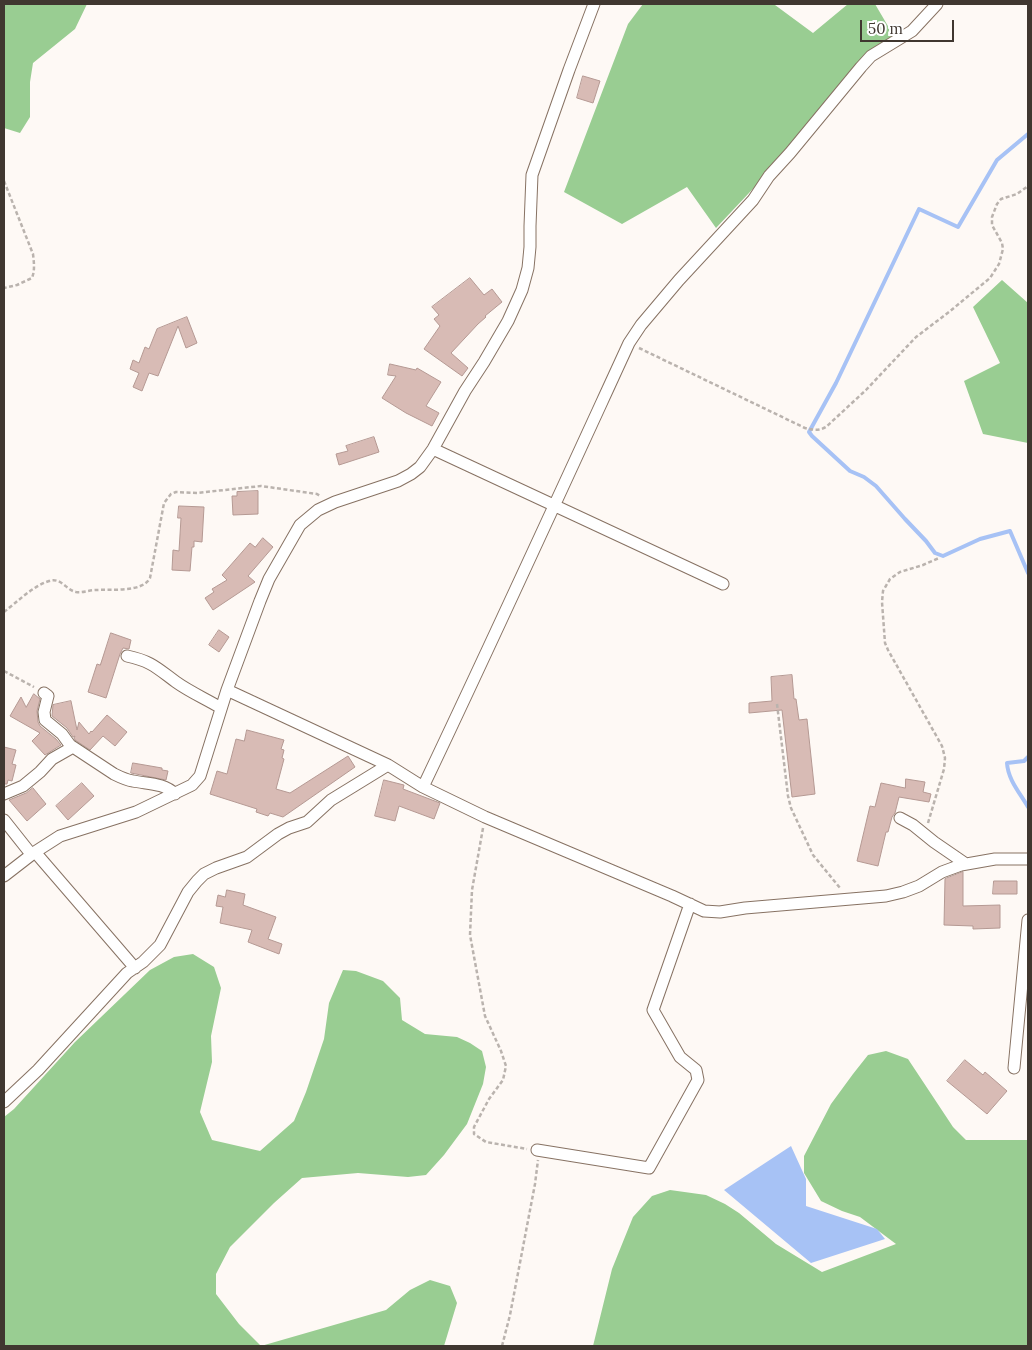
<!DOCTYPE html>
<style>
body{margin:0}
#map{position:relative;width:1032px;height:1350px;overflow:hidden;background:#fef9f5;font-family:Lora,serif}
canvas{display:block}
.frame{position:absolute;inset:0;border:5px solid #403730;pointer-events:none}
.scale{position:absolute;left:860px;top:20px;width:94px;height:22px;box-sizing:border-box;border:2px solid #403730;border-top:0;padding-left:6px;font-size:15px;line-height:18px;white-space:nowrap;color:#403730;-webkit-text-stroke:4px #fff;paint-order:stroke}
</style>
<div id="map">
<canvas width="1032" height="1350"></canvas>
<div class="frame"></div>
<div class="scale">50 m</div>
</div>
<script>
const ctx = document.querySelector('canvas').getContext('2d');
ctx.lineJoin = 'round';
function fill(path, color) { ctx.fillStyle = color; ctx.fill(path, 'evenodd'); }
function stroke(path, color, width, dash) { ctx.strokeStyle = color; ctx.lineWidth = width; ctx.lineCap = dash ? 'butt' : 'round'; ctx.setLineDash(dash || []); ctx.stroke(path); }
fill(new Path2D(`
 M4 4H87L75 29 33 63 30 82V117L20 133 4 128Z
 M643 4H775V5L813 33 848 4H875L895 38 716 228 687 187 622 224 564 192 628 24Z
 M1002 280 1028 303V443L983 434 964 381 1000 363 973 307Z
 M193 954 214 967 221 988 211 1036 212 1062 200 1112 212 1140 260 1151 294 1121 306 1092 324 1039 329 1003 343 970 356 971 383 981 400 998 402 1020 425 1034 457 1037 470 1043 482 1051 486 1067 483 1084 467 1124 444 1155 426 1175 408 1177 358 1173 302 1178 274 1203 230 1247 216 1274V1294L239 1324 261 1346 386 1310 410 1290 430 1280 450 1286 457 1303 444 1346H4V1117L14 1109 75 1042 150 970 174 957Z
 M886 1051 908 1059 953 1127 966 1140H1028V1346H593L612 1269 633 1217 652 1196 670 1190 706 1195 725 1204 739 1213 776 1244 822 1272 896 1244 860 1217 842 1211 821 1201 804 1173V1156L831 1104 853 1074 868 1055Z`), '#99cd92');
fill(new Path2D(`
 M791 1146 806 1179V1206L877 1229 885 1239 811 1263 724 1190Z`), '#a7c2f5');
stroke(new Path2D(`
 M1028 134 997 160 958 227 919 209 836 383 809 432 812 436 850 471 864 477 876 486 905 519 926 541 935 553 943 556 980 539 1010 531 1028 573
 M1028 757 1024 761 1007 763C1008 780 1020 793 1028 807`), '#a7c2f5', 4);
const building = new Path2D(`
 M583 76 600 81 593 103 577 98Z
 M470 278 484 295 492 289 502 302 485 316 486 317 478 324 451 353 468 368 462 376 424 349 440 326 434 319 439 315 432 307Z
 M187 317 197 343 186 348 178 326 158 376 149 373 142 391 133 387 139 373 130 369 133 360 139 363 145 347 149 349 157 329Z
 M390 364 416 370 417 368 441 382 426 406 439 413 432 426 406 413 382 398 396 376 388 375Z
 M374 437 379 452 339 465 336 454 348 451 346 446Z
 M258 491V514L233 515 232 496H237V492Z
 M179 506 204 507 202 542 194 541V547H192L190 571 172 570 173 550 179 551 181 518H178Z
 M263 538 273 547 248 576 255 582 213 610 205 598 214 592 212 589 227 580 222 575 250 543 255 547Z
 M219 630 229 637 219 652 209 645Z
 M111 633 131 640 129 649 123 648 120 654 106 698 88 692 97 664 100 665Z
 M792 675 794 699H796L799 720 807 719 815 794 792 797 782 710 749 713V703L772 701 771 677Z
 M34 694 40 699 37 711 38 722 40 726 56 739 61 745 45 755 32 741 40 733 10 716 21 697 26 707Z
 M71 701 77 730 79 722 89 734 91 731 92 732 107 715 127 732 115 746 103 736 90 750 75 740 74 738 75 736 73 737 67 728 52 716 53 705Z
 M247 730 284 740 281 749 284 750 282 758 284 759 276 789 290 793 348 756 355 767 283 817 270 813 268 816 256 812 257 809 210 794 217 771 227 774 236 739 244 741Z
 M4 747 16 750 12 764 16 765 12 781 8 780 7 784H4Z
 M133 763 162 768V770L168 771 166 780 131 773Z
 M906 779 925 782 923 792 931 794 929 802 899 797 895 813 892 817 888 832H886L878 866 857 861 870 806 875 807 881 783 905 788Z
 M384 780 404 785 403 789 440 803 434 819 399 806 395 821 375 816Z
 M82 783 94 796 68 820 56 806Z
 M33 788 46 804 27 821 9 800 26 793Z
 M963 872V906L1000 905V928L973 929V926L944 925 945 879Z
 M994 881H1017V894H993Z
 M227 890 245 894 243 905 276 917 268 939 282 944 279 954 248 942 252 930 220 923 223 907 216 906 218 895 225 897Z
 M965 1060 983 1075 985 1072 1007 1091 987 1114 947 1081Z`);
fill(building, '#d8bbb5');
stroke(building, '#b59993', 1);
const street = new Path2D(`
 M433 449 723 584
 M127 656C151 661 157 668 176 682 190 692 206 699 221 708
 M227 690 388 765 423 787 485 817 672 896 704 911 720 912 745 908 886 896 903 892 919 886 942 872 961 865 995 859H1028
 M44 693 48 696 44 712 45 720 62 734 70 745 114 774C120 777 126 780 133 781 148 784 164 783 175 794
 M423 787C493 640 561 491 629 343L641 325 679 280 753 200 769 176 790 153 861 67 871 56 912 31 937 4
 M4 794 23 786 40 772 52 759 73 747
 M900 818 913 825 934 842 966 864
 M4 820 31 854
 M35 852 135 968
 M4 876 35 852 60 836 136 812 192 785 200 776 227 690 260 601 269 579 300 525 318 510 335 502 398 481 411 474 420 467 433 449 465 391 484 362 508 321 522 290 528 268 530 247V226L532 175 569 70 594 4
 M1014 1068 1028 920
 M4 1102 38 1070 127 973 143 962 160 945 188 892 197 881 204 874 216 868 247 857 278 834 289 828 307 822 331 800 388 765
 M537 1150 649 1168 698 1080 696 1070 680 1057 653 1010 690 904`);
stroke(street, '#877263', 13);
stroke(new Path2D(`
 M4 181 33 254C34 263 35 270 32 278L17 285 4 288
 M639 348 805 428C813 430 819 431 826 427L866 390 916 337 949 312 990 278 999 264 1003 249 1002 243 992 225V217L997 204 1001 199 1017 194 1028 186
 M4 612C17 602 33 586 49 581 61 577 66 590 76 592 83 593 89 590 96 590 111 589 142 593 150 578L164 503 171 494 176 492 197 493 261 486 317 494 320 496
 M4 671 34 687
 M777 704 788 796 791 808 813 855 840 888
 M928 823 944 769 945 758 942 746 888 650 885 643 882 602 883 591 890 579 900 572 923 565 939 558
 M483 828 472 890 470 935 485 1016 501 1051 506 1066 503 1080 489 1099 474 1127V1134L486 1142 527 1149
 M502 1346 510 1315 535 1184 538 1160`), '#bab3ae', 2.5, [4, 2.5]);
stroke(street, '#fff', 11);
</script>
